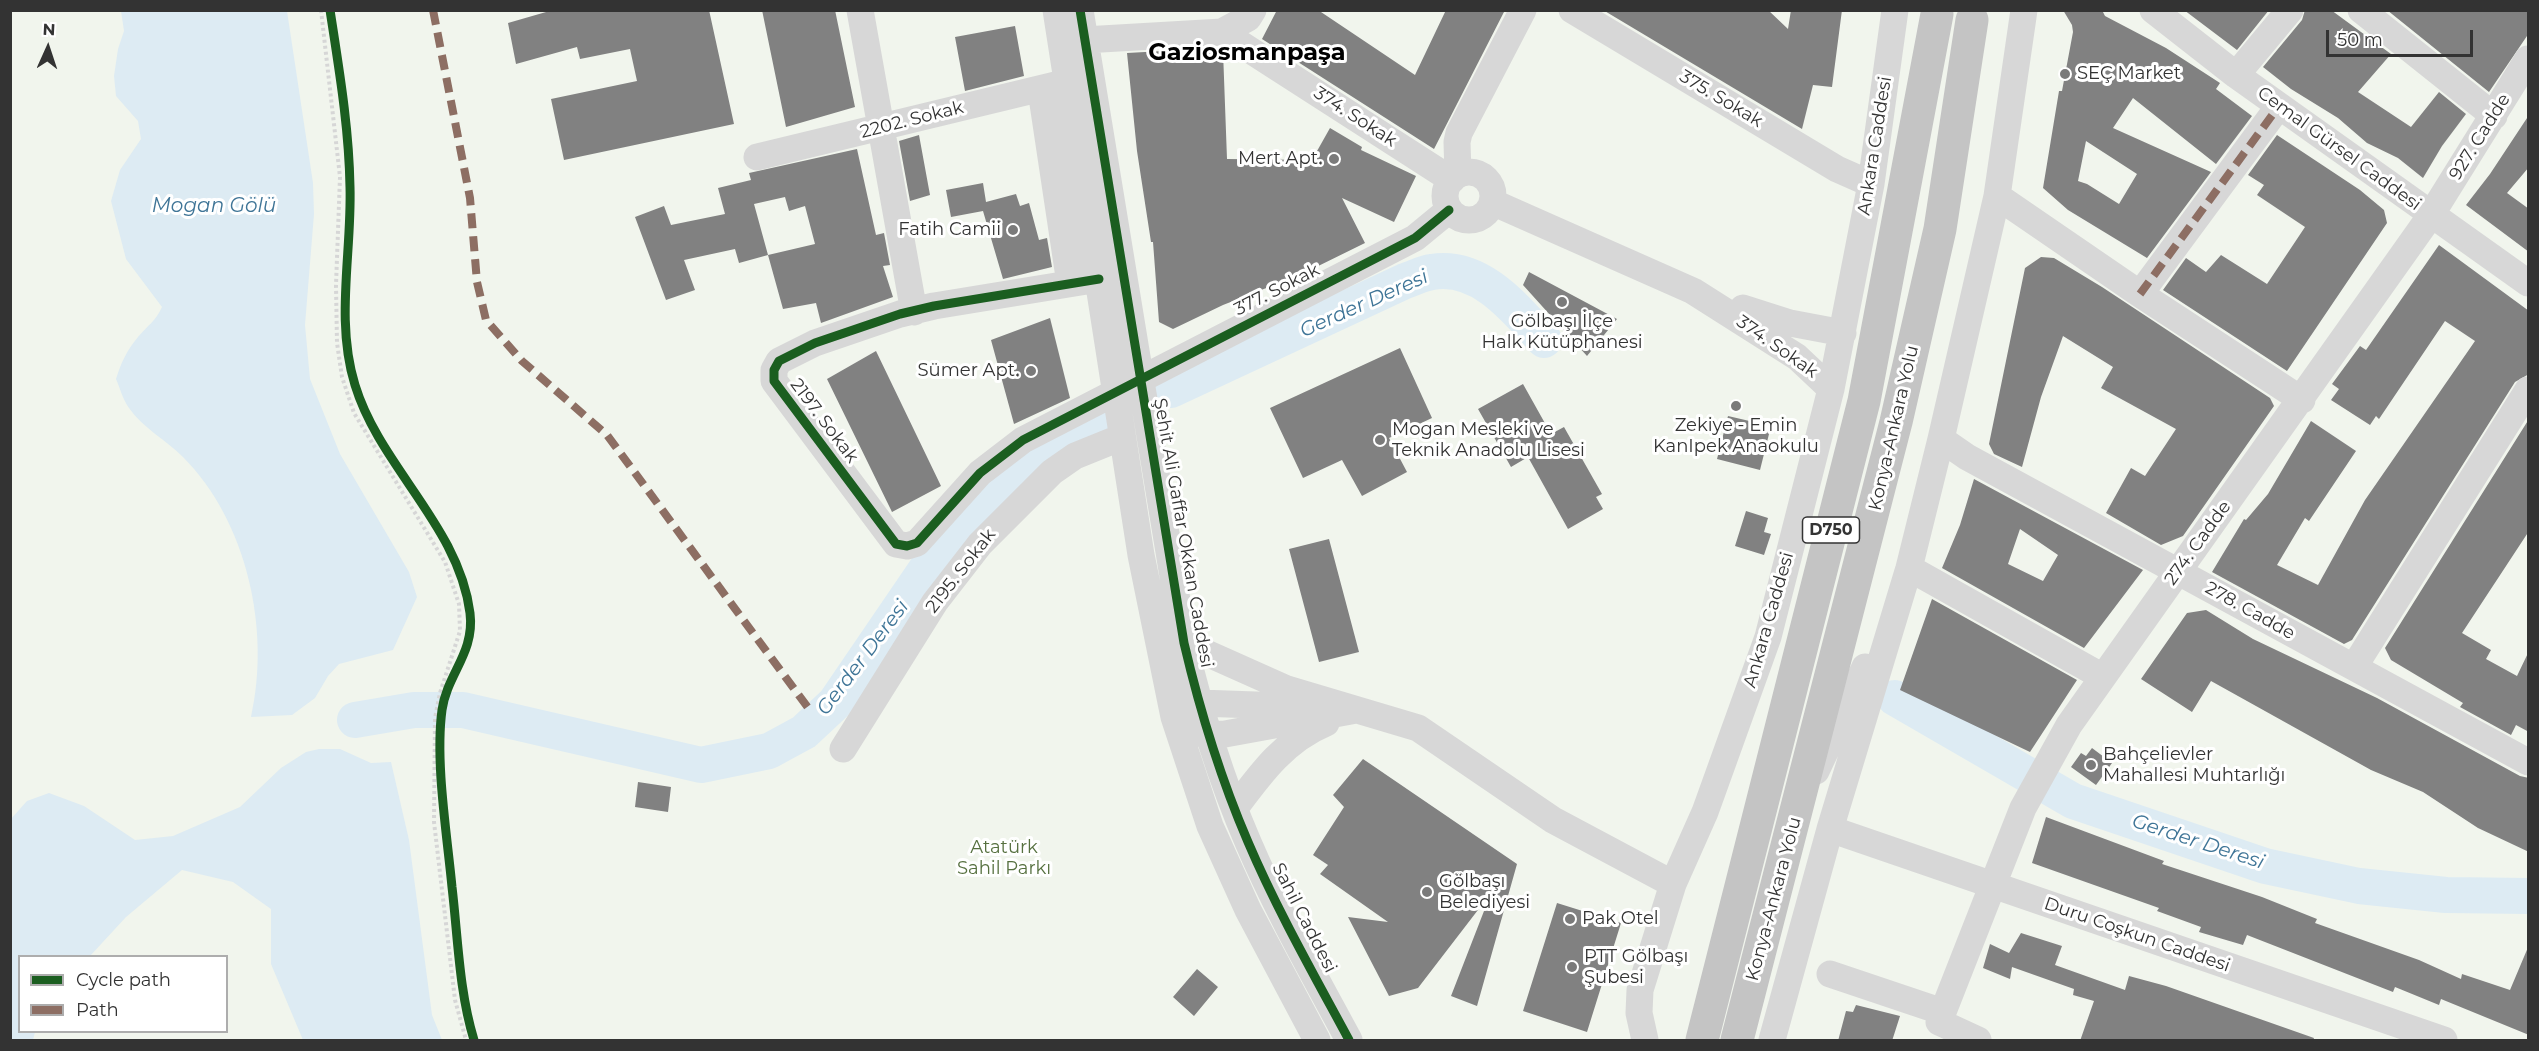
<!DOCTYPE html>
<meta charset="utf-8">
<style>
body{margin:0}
#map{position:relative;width:2539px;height:1051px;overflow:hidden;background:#fff;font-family:Montserrat,sans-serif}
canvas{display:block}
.frame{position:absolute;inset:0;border:12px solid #333;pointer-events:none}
.legend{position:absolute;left:18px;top:955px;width:210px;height:78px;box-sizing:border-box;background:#fff;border:2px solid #adadad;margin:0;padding:8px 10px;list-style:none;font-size:18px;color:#333}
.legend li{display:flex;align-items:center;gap:12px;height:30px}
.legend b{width:30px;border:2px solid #adadad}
.north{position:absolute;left:18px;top:18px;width:60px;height:60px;-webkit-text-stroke:4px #fff;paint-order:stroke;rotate:3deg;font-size:16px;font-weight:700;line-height:24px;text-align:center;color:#333}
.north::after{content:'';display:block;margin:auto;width:21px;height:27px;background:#333;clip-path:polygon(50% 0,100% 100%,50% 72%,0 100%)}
.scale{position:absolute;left:2326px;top:30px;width:147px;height:27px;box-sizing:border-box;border:3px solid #333;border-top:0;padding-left:8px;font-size:18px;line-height:21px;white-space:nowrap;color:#333;-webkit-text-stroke:4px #fff;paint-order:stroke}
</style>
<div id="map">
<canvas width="2539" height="1051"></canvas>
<div class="frame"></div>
<ul class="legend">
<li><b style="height:8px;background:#1b5e20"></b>Cycle path</li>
<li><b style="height:8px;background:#8d6e63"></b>Path</li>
</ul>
<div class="north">N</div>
<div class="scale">50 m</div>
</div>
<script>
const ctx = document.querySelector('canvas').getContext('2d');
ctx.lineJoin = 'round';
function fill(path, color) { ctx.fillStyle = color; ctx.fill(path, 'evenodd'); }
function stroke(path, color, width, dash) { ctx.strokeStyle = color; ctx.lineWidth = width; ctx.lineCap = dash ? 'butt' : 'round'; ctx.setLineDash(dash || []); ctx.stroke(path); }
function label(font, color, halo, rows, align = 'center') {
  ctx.font = font + ' Montserrat,sans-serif'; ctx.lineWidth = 6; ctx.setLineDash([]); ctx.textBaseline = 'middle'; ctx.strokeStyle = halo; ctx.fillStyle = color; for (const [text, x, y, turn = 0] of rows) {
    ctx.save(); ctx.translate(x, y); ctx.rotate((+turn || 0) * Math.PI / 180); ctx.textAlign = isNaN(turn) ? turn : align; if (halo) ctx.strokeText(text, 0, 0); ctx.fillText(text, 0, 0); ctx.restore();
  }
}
fill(new Path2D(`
 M10 11H2528V1040H11ZM20 956H226V1032H20Z`), '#f1f5ed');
fill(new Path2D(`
 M121 11H287L313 183 314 214 305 325 310 379 340 454 409 572 417 597 393 650 339 664 328 676 315 698 292 715 251 717C271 630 247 521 183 457 166 440 143 428 129 408 123 400 120 388 116 379 121 363 127 350 138 337 147 326 156 321 162 307L126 259 111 201 120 170 141 139 138 121 116 96 114 76 118 49 124 31Z
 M319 749H340L371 763 391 762 409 840 432 1015 442 1040H303L271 964V909L233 882 182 870 126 917 90 956H20V1032H35L33 1040H11V819L27 801 49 793 84 806 135 840 173 836 240 807 281 768 306 752Z`), '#ddebf3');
stroke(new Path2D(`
 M1171 390 1405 281C1414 278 1423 273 1432 272 1480 264 1515 308 1544 340
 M1895 698 2073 801 2265 866 2359 886 2446 895 2528 896
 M355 720 414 710H463L701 765 769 751 804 732 835 703 953 530C994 482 1041 446 1099 421`), '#ddebf3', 36);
fill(new Path2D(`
 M553 10H709L734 124 564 160 551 99 637 81 630 49 580 59 577 47 516 64 508 23Z
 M762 10H835L855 107 786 127Z
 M1277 10H1318L1415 75 1446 10H1505L1434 149 1262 39Z
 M1603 10H1768L1788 29 1791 10H1842L1832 87 1813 85 1802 129Z
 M2063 10H2102L2105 16 2166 48 2220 83 2216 89 2252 116 2216 164 2133 98 2113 128 2211 172 2147 258 2068 210 2043 188 2059 91H2062L2073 32 2072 25ZM2086 141 2137 174 2119 204 2087 184 2078 181Z
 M2184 10H2269L2237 50Z
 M2305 10H2331L2391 54 2358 92 2411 127 2439 92 2466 114 2442 146 2423 178 2398 158 2367 143 2338 118 2291 89 2263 67 2302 20Z
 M2387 10H2529V33L2489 92Z
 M1015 26 1024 76 965 91 955 37Z
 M1218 48 1223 51 1227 159 1312 160 1330 128 1362 147 1361 150 1416 176 1394 222 1342 198 1365 243 1302 274 1223 305 1173 329 1159 322 1153 242H1151L1137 151 1127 53Z
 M2529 115V167L2507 193 2529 209V252L2466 205 2490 174Z
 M919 135 930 195 910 201 899 141Z
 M2277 135 2360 190 2384 210 2387 223 2287 371 2163 290 2186 258 2206 272 2221 255 2267 284 2305 227 2257 195 2264 185 2248 175Z
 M857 149 876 235 884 233 890 265 883 266 893 297 821 323 816 303 783 309 768 255 739 263 735 249 684 260 695 290 666 300 635 217 664 206 671 225 725 214 718 188 751 180 749 173ZM785 197 789 211 805 206 815 244 768 255 754 204Z
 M983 183 986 202 1016 194 1020 206 1029 203 1039 240 1047 238 1052 267 1003 279 983 211 951 217 946 190Z
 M2439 245 2529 311V374L2515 382 2352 640 2344 644 2212 572 2244 519 2246 520 2268 494 2311 421 2356 451 2309 521 2305 518 2277 565 2318 585 2365 500 2475 341 2445 321 2379 419 2376 416 2370 425 2331 400 2339 389 2332 384 2360 346 2366 350Z
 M2041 257 2054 258 2102 287 2270 398 2274 406 2183 536 2161 545 2106 513 2131 468 2145 476 2176 429 2101 388 2113 367 2063 336 2041 397 2022 467 1994 454 1989 444 2025 268Z
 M1529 272 1617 319 1587 356 1523 285Z
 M1050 318 1070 398 1014 424 991 340Z
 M1400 348 1432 418 1389 438 1407 472 1362 496 1342 460 1303 478 1270 408Z
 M876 351 941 486 892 512 827 379Z
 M1523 384 1551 434 1564 427 1602 494 1596 497 1603 509 1568 529 1528 457 1511 467 1478 409Z
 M1728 416 1771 426 1760 470 1717 459Z
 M2529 419V531L2462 633 2491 650 2486 659 2517 676 2529 651V732L2516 725 2511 735 2460 707 2463 703 2391 660 2385 648Z
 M1974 479 2143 570 2084 648 1942 568 1960 525ZM2020 529 2058 555 2043 581 2008 564Z
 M1746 511 1768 518 1764 532 1771 534 1764 555 1735 546Z
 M1329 539 1359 652 1319 662 1289 549Z
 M1932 599 2077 680 2030 752 1900 690Z
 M2206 610 2253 639 2377 698 2520 776 2529 778V852L2478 828 2423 792 2371 770 2211 681 2192 712 2141 679 2187 613Z
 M2092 748 2112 763 2096 785 2071 767 2081 753 2086 756Z
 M1363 759 1517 864 1477 1006 1451 996 1491 893 1418 988 1389 996 1348 917 1388 922 1320 874 1328 865 1313 855 1344 807 1333 795Z
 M638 782 671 787 668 812 635 807Z
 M2046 817 2164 861 2162 864 2262 897 2317 919 2315 923 2419 960 2461 979 2462 974 2510 990 2529 945V1035L2441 999 2439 1005 2395 987 2393 992 2247 935 2243 945 2199 932 2201 927 2157 911 2159 908 2032 863Z
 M1557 903 1621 923 1587 1032 1523 1011Z
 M2021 933 2062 946 2055 965 2125 990 2129 976 2166 986 2314 1038 2313 1041H2080L2094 1001 2073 995 2074 989 2012 967 2010 979 1983 968 1990 944 2009 953Z
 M1197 969 1218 987 1194 1016 1173 997Z
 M1856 1005 1900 1016 1892 1041H1838L1846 1011 1853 1012Z`), '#818181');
stroke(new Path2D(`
 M321 10 340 177 336 285 337 343 342 377 354 413 445 562 459 604 460 631 440 693 435 718 434 822 455 1000 466 1040`), '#d6d6d6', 4, [3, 3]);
stroke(new Path2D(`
 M860 10 914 312
 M1056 10 1141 555 1174 717 1210 826 1248 910 1317 1040
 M1080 10 1184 643C1200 711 1220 777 1248 842 1277 910 1314 975 1349 1040
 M1572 10 1837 169 1871 184
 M2153 10 2236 75 2528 283
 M2361 10 2494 116
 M1222 32 1248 18 1253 10
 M1084 40 1222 32 1452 180
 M2236 75 2290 10
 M1042 97 1058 104 1083 273 1069 277Z
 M757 157 1059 84
 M1445 196a24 24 0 1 1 48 0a24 24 0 1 1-48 0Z
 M1458 175 1457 142 1459 133 1523 10
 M1997 196 2140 294 2302 400
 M1492 202 1693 291 1797 357 1831 389
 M1099 279 934 306 900 314 815 343 779 361 774 370V381L896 544 907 546 917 543 980 473 1023 440 1415 238 1449 210
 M2140 294 2279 106
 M1743 308 1790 323 1843 333
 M1941 439 1967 457 2528 762
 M1909 568 2103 677
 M1184 643 1287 689 1418 728 1553 820 1673 884
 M2354 667 2528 390
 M1183 708 1199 703 1312 707
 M1191 731 1208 735 1225 734 1351 711
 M843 749 935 602 980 544 1052 472 1075 456 1122 437
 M1816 771 1865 667
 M1235 808C1261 773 1285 740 1326 723
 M1830 829 2444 1040
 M1830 974 1943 1012
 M1645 1040 1639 1013 1640 990 1673 884 1705 812 1768 637 1831 389 1871 184 1895 10
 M1772 1040 1830 829 1909 568 1941 439 1997 196 2024 10
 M1978 1040 1939 1022 2023 808 2069 725 2431 215 2528 59`), '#d7d7d7', 27);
stroke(new Path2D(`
 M1702 1040 1864 401 1937 14
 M1737 1040 1896 422 1940 229 1972 20`), '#c4c4c4', 33);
stroke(new Path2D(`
 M433 10 470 198 477 282 486 320 522 361 607 435 809 709
 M2140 294 2279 106`), '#8d6e63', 8, [15, 8]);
stroke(new Path2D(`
 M330 10C339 69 349 127 350 187 352 252 335 321 355 385 380 467 459 526 470 613 475 653 447 674 442 710 435 762 447 834 452 887 458 938 459 991 474 1040
 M1080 10 1184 643C1200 711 1220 777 1248 842 1277 910 1314 975 1349 1040
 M1099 279 934 306 900 314 815 343 779 361 774 370V381L896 544 907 546 917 543 980 473 1023 440 1415 238 1449 210`), '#1b5e20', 9);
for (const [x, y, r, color] of [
 [2065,74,6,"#7a7a7a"],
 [1334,159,6,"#7a7a7a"],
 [1013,230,6,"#7a7a7a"],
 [1562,302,6,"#7a7a7a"],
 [1031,371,6,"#7a7a7a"],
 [1736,406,6,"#7a7a7a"],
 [1380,440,6,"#7a7a7a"],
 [2091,765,6,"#7a7a7a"],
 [1427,892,6,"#7a7a7a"],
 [1570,919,6,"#7a7a7a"],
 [1572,967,6,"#7a7a7a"]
]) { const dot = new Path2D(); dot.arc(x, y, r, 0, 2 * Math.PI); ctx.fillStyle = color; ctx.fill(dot); stroke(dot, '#fff', 2); }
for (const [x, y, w] of [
 [1831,530,57]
]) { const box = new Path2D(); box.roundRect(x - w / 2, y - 13, w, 26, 4.5); ctx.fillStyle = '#fff'; ctx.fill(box); stroke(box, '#333', 1.5); }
label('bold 16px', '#333', null, [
 ["D750",1831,530]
]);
label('18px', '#333', '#fff', [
 ["SEÇ Market",2077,74],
 ["Mert Apt.",1322,159,"right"],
 ["Fatih Camii",1001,230,"right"],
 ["Gölbaşı İlçe",1562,322,"center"],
 ["Halk Kütüphanesi",1562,343,"center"],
 ["Sümer Apt.",1019,371,"right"],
 ["Zekiye - Emin",1736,426,"center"],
 ["KanIpek Anaokulu",1736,447,"center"],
 ["Mogan Mesleki ve",1392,430],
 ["Teknik Anadolu Lisesi",1392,451],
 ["Bahçelievler",2103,755],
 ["Mahallesi Muhtarlığı",2103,776],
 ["Gölbaşı",1439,882],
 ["Belediyesi",1439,903],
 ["Pak Otel",1582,919],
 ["PTT Gölbaşı",1584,957],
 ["Şubesi",1584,978]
], 'left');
label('18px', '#333', '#fff', [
 ["375. Sokak",1721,99,31],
 ["374. Sokak",1355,117,33],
 ["2202. Sokak",912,120,-14],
 ["927. Cadde",2480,137,-58],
 ["Ankara Caddesi",1875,146,-81],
 ["Cemal Gürsel Caddesi",2339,149,36],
 ["377. Sokak",1277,290,-27],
 ["374. Sokak",1777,347,35],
 ["2197. Sokak",824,421,53],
 ["Konya-Ankara Yolu",1894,428,-77],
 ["Şehit Ali Gaffar Okkan Caddesi",1183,533,80],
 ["274. Cadde",2198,543,-54],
 ["2195. Sokak",961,571,-52],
 ["278. Cadde",2250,611,29],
 ["Ankara Caddesi",1769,620,-74],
 ["Konya-Ankara Yolu",1774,899,-75],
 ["Sahil Caddesi",1304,918,63],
 ["Duru Coşkun Caddesi",2137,935,19]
]);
label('18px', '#56703f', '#fff', [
 ["Atatürk",1004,848],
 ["Sahil Parkı",1004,869]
]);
label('italic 20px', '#3f7597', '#fff', [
 ["Mogan Gölü",214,206],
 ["Gerder Deresi",1364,304,-24],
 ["Gerder Deresi",863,658,-53],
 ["Gerder Deresi",2198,842,18]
]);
label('bold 24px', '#000', '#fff', [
 ["Gaziosmanpaşa",1247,53]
]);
</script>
